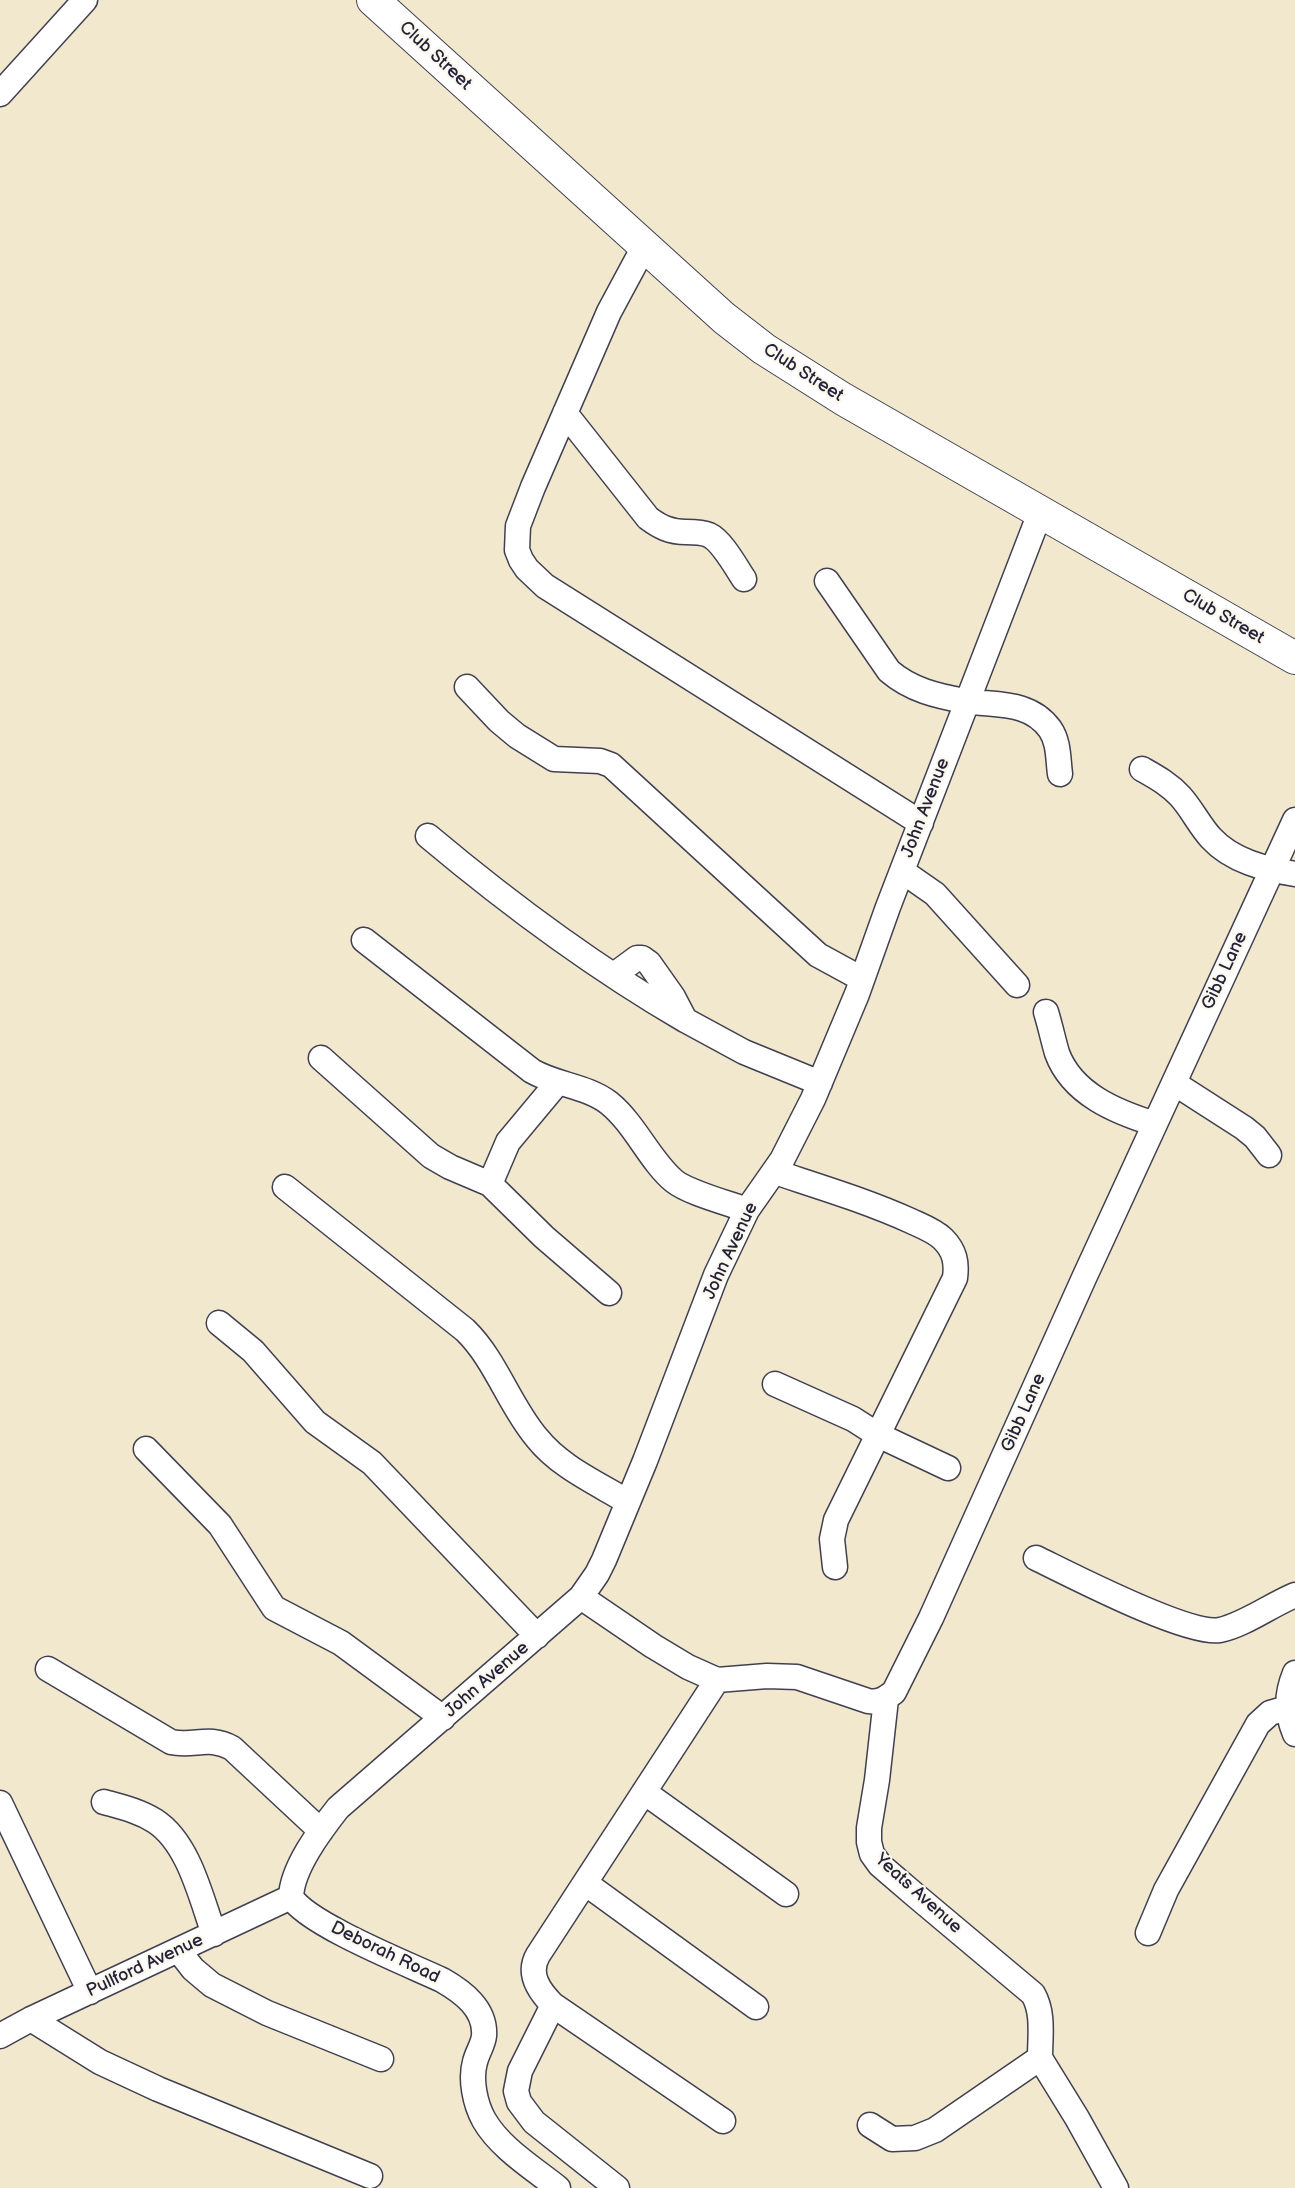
<!DOCTYPE html>
<style>
body{margin:0}
canvas{display:block;background:#f1e8cd}
</style>
<canvas width="1295" height="2188"></canvas>
<script>
const ctx = document.querySelector('canvas').getContext('2d');
ctx.lineJoin = 'round';
function stroke(path, color, width, dash) { ctx.strokeStyle = color; ctx.lineWidth = width; ctx.lineCap = dash ? 'butt' : 'round'; ctx.setLineDash(dash || []); ctx.stroke(path); }
function label(font, color, halo, rows, align = 'center') {
  ctx.font = font + ' "Balsamiq Sans",sans-serif'; ctx.lineWidth = 4.5; ctx.setLineDash([]); ctx.textBaseline = 'middle'; ctx.strokeStyle = halo; ctx.fillStyle = color; for (const [text, x, y, turn = 0] of rows) {
    ctx.save(); ctx.translate(x, y); ctx.rotate((+turn || 0) * Math.PI / 180); ctx.textAlign = isNaN(turn) ? turn : align; if (halo) ctx.strokeText(text, 0, 0); ctx.fillText(text, 0, 0); ctx.restore();
  }
}
const minor = new Path2D(`
 M0 94 85 0
 M645 245 609 312 533 487 518 526 517 550 521 560 527 569 545 586 921 823
 M565 413 648 518C660 527 670 532 686 532 693 532 702 532 709 535 722 541 736 567 744 579
 M827 581 889 671C911 690 937 696 965 701 995 706 1029 700 1050 729 1059 742 1058 759 1060 774
 M467 687 499 721 517 736 554 759 600 761 611 765 818 955 862 979
 M1142 769C1156 777 1169 784 1180 796 1192 809 1199 825 1211 838 1232 861 1265 869 1295 874
 M428 836C509 904 594 967 685 1020
 M902 871 935 894 1017 985
 M364 940 532 1071C556 1085 587 1086 609 1103 635 1124 650 1161 674 1181 689 1193 728 1203 747 1210
 M614 975 637 958H642L649 963 673 997 685 1020 744 1052 820 1083
 M1046 1012C1050 1025 1053 1039 1057 1053 1072 1094 1116 1112 1155 1124
 M321 1058 431 1156 450 1167 490 1184 544 1237 609 1293
 M1174 1083 1244 1128 1255 1137 1269 1155
 M775 1172C820 1187 867 1201 911 1221 922 1226 935 1231 943 1239 955 1251 957 1263 955 1278L836 1520 832 1539 835 1567
 M490 1184 508 1142 558 1082
 M285 1187 465 1330C496 1360 509 1405 537 1438 560 1467 597 1483 628 1502
 M219 1323 253 1351 315 1422 372 1463 537 1636
 M775 1384 853 1419 878 1435 948 1468
 M146 1449 220 1525 274 1608 341 1643 443 1718
 M1036 1558C1071 1575 1188 1636 1220 1630 1244 1625 1271 1605 1295 1595
 M581 1597 653 1646 688 1667 717 1680 767 1676 797 1677 868 1701C879 1703 885 1699 894 1692L931 1618 1084 1278 1295 820
 M48 1669 171 1742C195 1747 208 1735 232 1748L321 1831
 M1295 1673C1286 1695 1286 1712 1295 1734
 M717 1680 538 1955C527 1974 539 1991 553 2005L723 2121
 M644 1792 786 1894
 M104 1802C122 1807 139 1811 155 1821 189 1843 201 1898 214 1934
 M0 1803 90 1992
 M585 1883 756 2007
 M291 1897C292 1868 320 1831 338 1808L581 1597 597 1574 604 1560 645 1461 716 1275 747 1210 782 1160 813 1099 857 994 888 907 1040 513
 M291 1897C307 1924 410 1965 442 1980 463 1992 486 2009 484 2036 483 2045 477 2053 475 2062 470 2079 475 2104 484 2120 500 2148 533 2168 558 2188
 M1148 1933 1166 1890 1258 1724 1270 1713 1287 1708
 M179 1951 193 1969 212 1985 267 2013 381 2059
 M553 2005 520 2071 516 2091 519 2102 534 2122 617 2188
 M31 2019 100 2062 158 2089 370 2176
 M0 2036 31 2019 291 1897
 M1040 2058 1077 2118 1116 2188
 M870 2125 892 2139 915 2138 935 2130 1040 2058C1040 2036 1044 2013 1033 1994L915 1895 880 1865 872 1854 869 1842V1828L877 1780 886 1699`);
const major = new Path2D(`
 M373 0 724 318 764 349 843 399 1295 658`);
stroke(minor, '#414051', 27);
stroke(major, '#414051', 34);
stroke(minor, '#fff', 24);
stroke(major, '#fff', 32);
label('18px', '#22223b', '#fbf7ec', [
 ["Club Street",435,56,43],
 ["Club Street",803,373,33],
 ["Club Street",1223,617,30],
 ["John Avenue",926,808,-69],
 ["Gibb Lane",1225,971,-65],
 ["John Avenue",731,1251,-65],
 ["Gibb Lane",1024,1413,-66],
 ["John Avenue",487,1680,-41],
 ["Yeats Avenue",918,1894,42],
 ["Deborah Road",385,1953,26],
 ["Pullford Avenue",145,1966,-25]
]);
</script>
